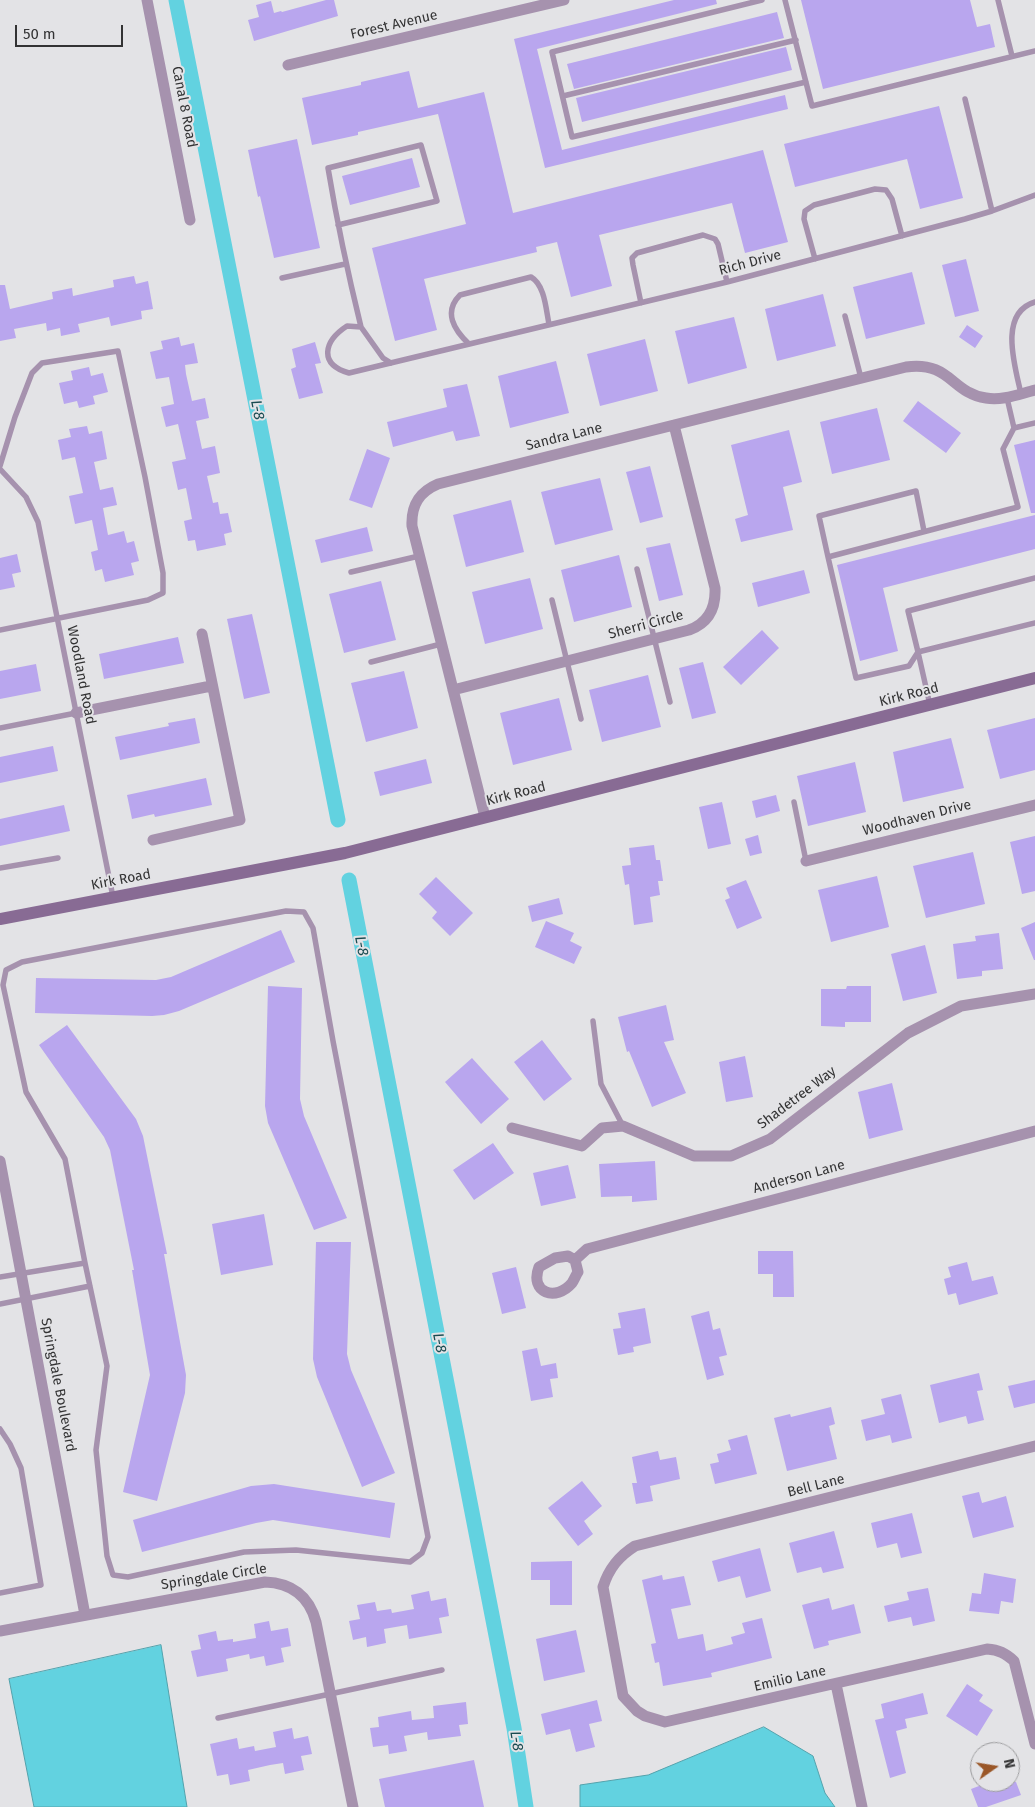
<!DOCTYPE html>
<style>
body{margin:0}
#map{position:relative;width:1035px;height:1807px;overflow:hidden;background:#e3e3e6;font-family:"Fira Sans",sans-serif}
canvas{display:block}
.north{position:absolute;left:970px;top:1742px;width:50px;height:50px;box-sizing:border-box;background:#e3e3e6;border:1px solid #9d9d9f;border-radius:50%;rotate:77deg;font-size:14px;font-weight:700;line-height:20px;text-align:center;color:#333334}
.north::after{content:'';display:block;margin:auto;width:18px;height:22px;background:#9a5728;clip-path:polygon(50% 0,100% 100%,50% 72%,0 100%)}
.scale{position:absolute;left:15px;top:25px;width:108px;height:22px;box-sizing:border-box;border:2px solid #333334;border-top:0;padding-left:6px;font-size:15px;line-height:18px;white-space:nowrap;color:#333334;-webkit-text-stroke:4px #e3e3e6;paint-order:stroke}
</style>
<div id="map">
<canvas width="1035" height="1807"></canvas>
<div class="north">N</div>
<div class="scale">50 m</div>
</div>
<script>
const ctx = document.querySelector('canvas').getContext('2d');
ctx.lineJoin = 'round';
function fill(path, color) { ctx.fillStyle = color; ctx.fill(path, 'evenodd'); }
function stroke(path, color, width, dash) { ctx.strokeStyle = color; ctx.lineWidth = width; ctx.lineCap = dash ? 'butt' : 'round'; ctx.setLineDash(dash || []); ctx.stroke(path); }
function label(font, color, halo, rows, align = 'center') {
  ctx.font = font + ' "Fira Sans",sans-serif'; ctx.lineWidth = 4; ctx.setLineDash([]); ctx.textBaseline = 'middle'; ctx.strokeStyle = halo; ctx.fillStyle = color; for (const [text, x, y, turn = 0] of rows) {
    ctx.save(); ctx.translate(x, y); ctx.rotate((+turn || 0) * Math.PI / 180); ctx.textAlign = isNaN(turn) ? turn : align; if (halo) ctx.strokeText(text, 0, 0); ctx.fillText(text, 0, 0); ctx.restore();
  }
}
const water = new Path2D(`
 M161 1645 187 1807H34L9 1679Z
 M764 1727 813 1756 825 1793 835 1807H580V1785L648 1775Z`);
fill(water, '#62d2e0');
stroke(water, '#54a2ac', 1);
stroke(new Path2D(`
 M176 0 338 820
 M349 880 514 1728 526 1807`), '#62d2e0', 15);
fill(new Path2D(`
 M326 0H334L338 16 254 41 248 20 259 17 256 5 271 1 274 13 281 11 282 12Z
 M674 0H716L717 4 537 49 562 150 785 95 788 109 545 168 514 39Z
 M801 0H970L977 27 990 24 995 47 823 89Z
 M777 12 784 38 574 89 567 64Z
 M786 47 792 70 582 122 576 98Z
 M409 71 418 108 484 92 513 213 763 150 788 242 745 253 732 203 599 235 612 286 571 297 557 242 536 247 537 252 424 279 437 330 395 341 372 248 466 224 438 114 358 132V135L312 145 302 98 361 85V82Z
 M939 106 963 198 920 209 907 159 795 187 784 144Z
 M297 139 320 248 274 258 260 196 258 197 248 150Z
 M412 158 420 187 350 205 342 176Z
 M966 259 979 311 955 317 942 265Z
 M912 272 925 324 866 339 853 287Z
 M134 276 136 284 148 281 153 309 141 311 142 319 111 326 109 317 78 324 80 332 61 336 60 328 47 331 46 323 14 329 16 338 0 341V285H5L10 309 53 299 52 292 72 288 73 296 114 287 113 280Z
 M823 294 836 346 777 361 765 309Z
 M734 317 747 368 688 384 675 331Z
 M967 325 983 336 975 348 959 337Z
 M179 337 181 346 194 343 198 363 185 365 186 374 192 401 205 398 209 418 196 421 202 449 215 446 220 473 207 476 213 503 218 502 220 514 228 513 232 532 224 534 226 545 197 551 195 540 188 541 184 521 192 519 186 488 178 490 172 462 186 459 178 424 166 427 161 407 174 404 169 377 156 379 150 352 163 349 161 341Z
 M645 339 658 391 600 406 587 354Z
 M315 342 321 363 315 364 323 393 299 399 291 369 296 367 292 349Z
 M556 361 569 413 510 428 498 376Z
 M89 367 91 376 103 373 108 392 93 396 95 404 79 408 77 401 64 404 59 383 73 380 71 371Z
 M467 384 480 436 456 441 453 431 393 447 387 422 447 407 443 389Z
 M918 401 961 433 946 453 903 421Z
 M877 408 890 460 832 474 820 422Z
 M87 426 89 434 102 431 107 459 94 462 100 490 113 487 117 505 103 508 108 535 124 531 127 543 134 541 139 561 131 563 134 575 105 582 102 569 95 571 91 552 98 550 92 520 75 524 69 496 83 493 75 457 62 460 58 440 71 437 69 429Z
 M789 430 802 482 783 487 793 530 741 542 735 519 748 515 731 445Z
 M1035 440V513H1031L1014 445Z
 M367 449 390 458 372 508 349 500Z
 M650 466 663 517 640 523 626 472Z
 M600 478 613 530 555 545 541 492Z
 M511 500 524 552 466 567 453 515Z
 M1035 515V549L883 588 898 651 860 661 837 565Z
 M367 527 373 551 321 563 315 540Z
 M670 543 683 595 659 601 646 548Z
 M17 554 21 572 12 574 15 587 0 590V558Z
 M619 555 632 607 574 622 561 570Z
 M804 570 810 593 758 607 752 583Z
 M530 578 543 629 485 644 472 592Z
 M381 581 396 640 344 653 329 594Z
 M252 614 270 693 244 699 227 619Z
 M762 630 779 648 741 685 723 667Z
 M178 637 184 663 104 679 99 654Z
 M703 662 716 713 692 719 679 668Z
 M36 664 41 691 0 699V671Z
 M404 671 418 728 366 742 351 683Z
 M648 675 661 727 602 742 589 690Z
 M559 698 572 750 513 765 500 713Z
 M195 718 200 743 120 760 115 737 169 726 168 723Z
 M1035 718V770L1000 779 987 730Z
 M951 738 964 788 903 802 893 752Z
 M53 746 58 771 0 783V757Z
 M426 759 432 783 380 796 374 772Z
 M855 762 866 812 808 826 797 776Z
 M206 778 212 805 155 817 154 814 132 819 127 795Z
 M776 795 780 811 756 818 752 801Z
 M722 802 731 844 708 849 699 807Z
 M64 805 70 831 0 846V819Z
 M758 835 762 853 750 856 745 839Z
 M1035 836V891L1022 894 1010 842Z
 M654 845 656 860H660L663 881H658L660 895 650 897 653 922 634 925 629 884 625 885 622 866 631 865 629 848Z
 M973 852 985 904 926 918 913 866Z
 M877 876 889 927 831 942 818 890Z
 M436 877 473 913 450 936 432 918 437 912 419 894Z
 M746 880 762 918 737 929 725 900 730 898 726 888Z
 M559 898 563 914 532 922 528 906Z
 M546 921 574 933 570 941 582 947 574 964 535 947Z
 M1035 922V960H1034L1021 928Z
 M281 930 295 962 179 1011 164 1015 152 1016 35 1013 36 978 156 980 171 977Z
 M999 933 1003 969 982 971V976L957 979 953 944 976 941 975 936Z
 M925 945 937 993 903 1001 891 954Z
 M268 986 302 988 300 1099 304 1116 347 1218 314 1230 268 1123 265 1106Z
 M847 986H871V1022H845V1027L821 1026V989H846Z
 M666 1005 674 1040 664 1042 686 1093 652 1107 629 1051 627 1052 618 1017Z
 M67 1025 136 1119 143 1136 167 1254H164L186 1375 185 1393 157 1501 123 1492 150 1375 132 1270H134L110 1150 104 1137 39 1045Z
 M542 1040 572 1079 544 1101 514 1062Z
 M745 1056 753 1097 726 1102 719 1062Z
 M472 1058 509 1099 481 1124 445 1082Z
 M892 1083 903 1130 869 1139 858 1092Z
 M493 1143 514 1173 474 1200 453 1170Z
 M655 1161 657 1200 632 1202V1196L601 1197 599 1164Z
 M568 1165 576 1198 541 1206 533 1173Z
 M264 1214 273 1265 221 1275 212 1224Z
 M316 1242H351L347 1354 351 1370 395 1473 362 1487 317 1377 313 1359Z
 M758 1251H793L794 1297H773V1274H758Z
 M967 1262 972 1281 993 1276 998 1294 959 1305 956 1293 948 1295 944 1279 951 1277 948 1267Z
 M516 1267 526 1308 502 1314 492 1273Z
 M645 1308 651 1343 633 1347 634 1352 618 1355 613 1329 621 1328 618 1313Z
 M709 1311 713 1330 720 1328 727 1355 719 1357 724 1375 707 1380 691 1316Z
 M537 1348 541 1366 556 1363 558 1378 550 1379 553 1397 531 1401 522 1351Z
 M979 1373 983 1390 977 1391 984 1420 968 1424 966 1416 939 1423 930 1385Z
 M1035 1380V1403L1014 1408 1008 1386Z
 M901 1394 912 1438 892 1443 890 1435 866 1441 861 1420 885 1414 881 1399Z
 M831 1407 835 1424 829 1426 837 1459 787 1471 774 1418 790 1414 791 1417Z
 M747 1435 757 1474 715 1484 710 1464 719 1462 717 1454 731 1450 728 1440Z
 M658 1451 660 1460 676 1457 680 1479 650 1486 653 1501 636 1504 632 1483H637L632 1457Z
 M582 1481 602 1506 584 1521 593 1534 578 1546 548 1508Z
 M274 1484 395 1503 390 1538 273 1520 256 1523 142 1552 133 1520 251 1486Z
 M979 1492 982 1503 1006 1496 1014 1527 973 1538 962 1496Z
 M912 1513 922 1553 901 1558 897 1543 877 1548 871 1523Z
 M834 1531 844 1568 823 1573 821 1567 797 1573 789 1543Z
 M760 1548 771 1591 746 1598 740 1576 718 1582 712 1561Z
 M572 1561V1605H550V1580H531V1562Z
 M984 1573 1016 1579 1013 1603 1001 1601 999 1614 969 1611 972 1593 981 1594Z
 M662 1575 663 1580 684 1576 691 1605 671 1609 678 1639 703 1634 706 1651 733 1644 731 1637 745 1633 742 1623 762 1618 772 1658 711 1673 712 1677 663 1686 659 1662 655 1663 651 1644 656 1643 642 1580Z
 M928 1588 935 1621 913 1626 911 1617 888 1622 884 1606 909 1600 907 1592Z
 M429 1591 431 1601 446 1598 449 1616 439 1618 442 1633 409 1639 407 1625 384 1629 386 1643 367 1647 366 1637 353 1640 349 1621 360 1619 357 1605 375 1602 377 1611 391 1609 392 1613 414 1609 411 1595Z
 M829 1598 832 1610 854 1604 861 1633 828 1641 829 1645 814 1649 802 1605Z
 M269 1621 271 1631 288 1628 291 1646 281 1648 284 1662 266 1666 264 1656 250 1659 249 1654 226 1659 228 1671 197 1677 191 1651 201 1649 198 1635 216 1631 218 1641 233 1639V1642L256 1638 254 1624Z
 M576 1630 585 1672 544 1681 536 1639Z
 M967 1684 983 1695 979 1701 993 1710 977 1736 946 1716Z
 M923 1693 928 1714 905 1719 907 1728 896 1731 906 1773 890 1778 875 1720 884 1718 881 1704Z
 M597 1700 602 1721 589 1724 595 1747 576 1752 570 1729 546 1735 541 1714Z
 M466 1702 468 1724 459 1725 461 1736 428 1740 427 1732 404 1736 407 1751 389 1754 388 1745 373 1747 370 1728 379 1727 378 1717 411 1711 412 1720 434 1718 433 1706Z
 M292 1728 294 1739 308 1736 312 1754 301 1756 304 1770 285 1774 283 1763 270 1765 248 1770 250 1781 230 1785 228 1774 217 1776 210 1744 237 1738 239 1749 254 1746 255 1751 276 1747 273 1732Z
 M474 1760 484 1807H385L379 1779Z
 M978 1782H1016L1021 1795 986 1807H978L971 1789 979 1786Z`), '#b9a6ee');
stroke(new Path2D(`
 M762 0 552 52 572 137 806 82
 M785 0 812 106 1035 51
 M998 0 1012 56
 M563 96 796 40
 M965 99 992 211
 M338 225 437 201 421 145 328 168C337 222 348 274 361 327L347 326C324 341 318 364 349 373L727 282 965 219 992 211 1035 195
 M815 259 804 219 805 211 814 205 875 189 886 190 892 199 902 236
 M282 278 345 264
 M641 303 633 265 632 258 637 253 703 235 715 239 718 244 727 282
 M845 316 861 378
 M361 327 383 358 391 363
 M469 344C454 330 443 312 460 295L531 277C545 285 546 310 549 324
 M1021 394C1015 366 998 313 1035 302
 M1007 398 1014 428 1035 423
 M0 466 15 417 32 373 42 363 118 351 145 477 163 573V593L148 600 0 630
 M0 469 26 497 38 522 113 897
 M828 557 819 516 916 491 924 531
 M637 569 670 702
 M351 572 419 556
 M1035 578 908 611 918 652 1035 623
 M552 600 581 719
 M918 652 909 666 856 678 828 557 1018 507 1003 449 1014 428
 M918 652 930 705
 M371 662 441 644
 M0 728 76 713
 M794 802 806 861
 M0 868 58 858
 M286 911 304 912 313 928 333 1041 428 1537 422 1553 410 1562 296 1550 244 1552 128 1577 113 1575 107 1556 96 1450 107 1366 85 1263 65 1159 26 1092 3 985 6 970 22 962Z
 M593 1021 601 1084 623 1126
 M0 1277 85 1263
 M0 1304 90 1286
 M0 1429 10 1444 21 1468 41 1585 0 1593
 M218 1718 442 1670`), '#a692ae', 5.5);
stroke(new Path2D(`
 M147 0 190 220
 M288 65 564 0
 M453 690 689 630C708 623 716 609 715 588L674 425
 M76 713 211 686
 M485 817 412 526C411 505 419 492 438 484L906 367C951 361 951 393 986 398 1002 401 1019 394 1035 390
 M153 840 240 820 202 634
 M806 861 1035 805
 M512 1128 582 1146 602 1128 623 1126 694 1156H731L770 1139 908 1033 961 1006 1035 994
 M0 1161 85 1615
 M568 1256 575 1260 578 1272C576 1275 574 1280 572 1283 556 1302 529 1293 539 1267L555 1258Z
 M575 1260 587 1249 1035 1131
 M1035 1446 635 1546C619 1556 609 1568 603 1587L623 1696 637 1711 645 1716 665 1722 987 1649C999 1650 1005 1653 1014 1661L1035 1744
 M0 1631 265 1582C292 1583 309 1596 316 1622L353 1807
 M836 1684 862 1807`), '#a692ae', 11);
stroke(new Path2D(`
 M0 919 345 853 1035 678`), '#886b94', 12);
label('14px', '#333334', '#e3e3e6', [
 ["Forest Avenue",394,25,-13],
 ["Canal 8 Road",184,107,79],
 ["Rich Drive",750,263,-15],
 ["Sandra Lane",564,437,-14],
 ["Sherri Circle",646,625,-15],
 ["Woodland Road",81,675,79],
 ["Kirk Road",909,695,-14],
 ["Kirk Road",516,794,-14],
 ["Woodhaven Drive",917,818,-14],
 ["Kirk Road",121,880,-11],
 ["Shadetree Way",797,1098,-37],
 ["Anderson Lane",799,1177,-15],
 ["Springdale Boulevard",58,1385,79],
 ["Bell Lane",816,1486,-14],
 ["Springdale Circle",214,1577,-9],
 ["Emilio Lane",790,1679,-13]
]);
label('italic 15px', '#194b51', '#e3e3e6', [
 ["L-8",257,410,79],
 ["L-8",361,946,79],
 ["L-8",439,1343,79],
 ["L-8",516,1741,81]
]);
</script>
